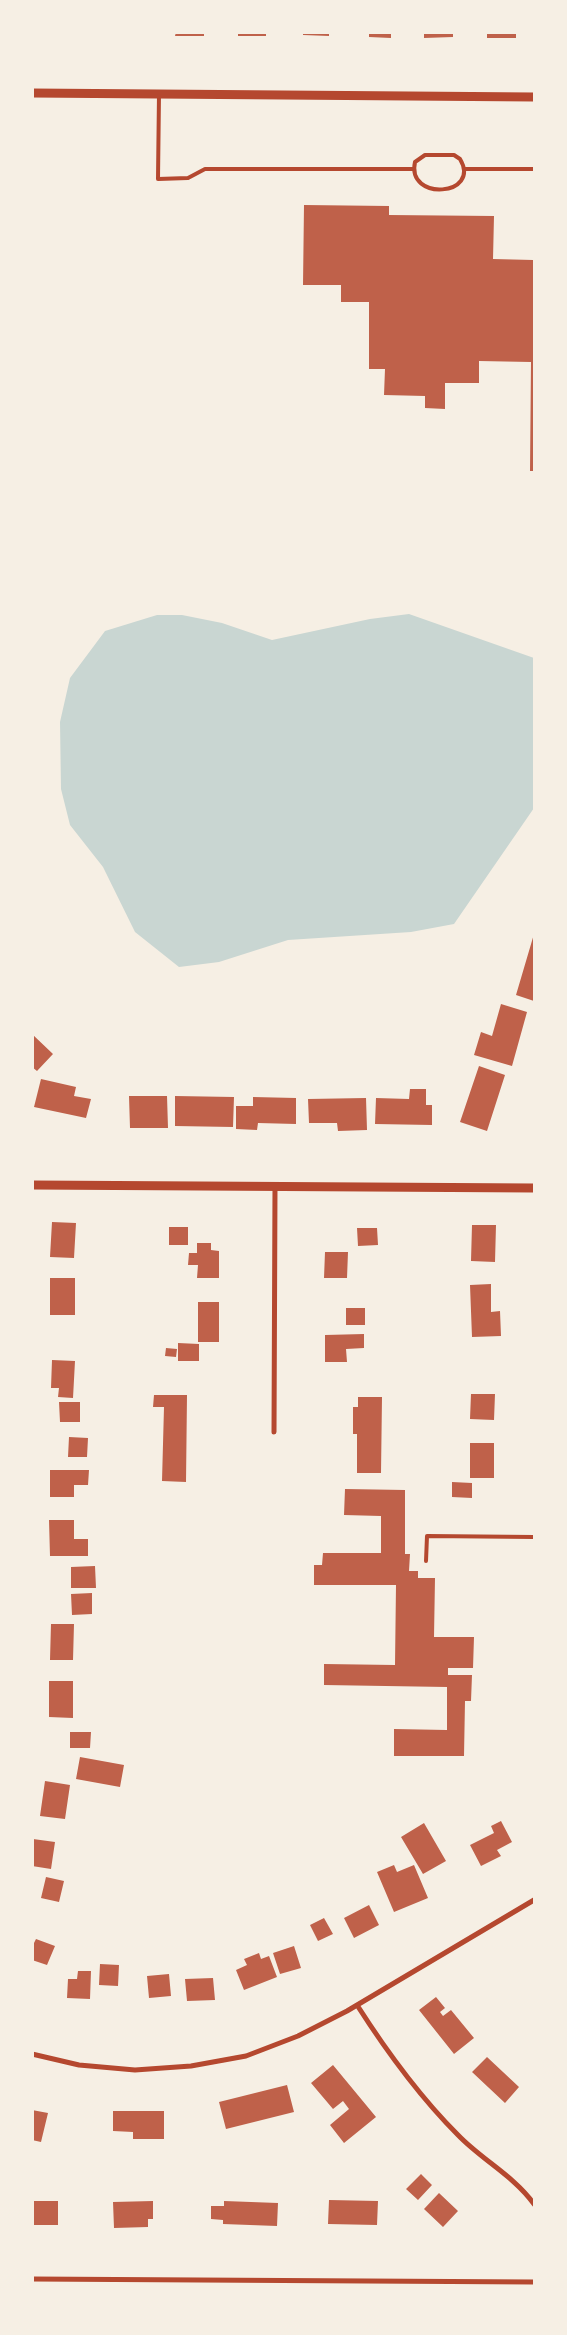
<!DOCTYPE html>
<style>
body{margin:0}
#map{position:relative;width:567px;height:2335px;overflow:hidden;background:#f6efe4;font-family:"Asap Condensed",sans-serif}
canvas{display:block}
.frame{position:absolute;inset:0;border:34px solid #f6efe4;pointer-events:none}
</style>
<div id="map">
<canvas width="567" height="2335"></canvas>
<div class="frame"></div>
</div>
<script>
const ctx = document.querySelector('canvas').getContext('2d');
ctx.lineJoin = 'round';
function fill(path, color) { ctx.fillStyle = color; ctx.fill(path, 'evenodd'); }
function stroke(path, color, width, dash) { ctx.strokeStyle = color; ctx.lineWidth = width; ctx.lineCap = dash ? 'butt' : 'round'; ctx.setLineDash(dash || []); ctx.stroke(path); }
fill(new Path2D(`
 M409 614 534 658V808L454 924 411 932 288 940 219 962 179 967 135 932 103 867 70 825 61 789 60 722 70 678 105 631 157 615H182L222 623 272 640 370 619Z`), '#c9d6d2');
fill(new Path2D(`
 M176 32H204V36H175Z
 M238 32H266V36H238Z
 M303 32H329V36L303 35Z
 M369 32H391V38L369 37Z
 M424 32H453V37L424 38Z
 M487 32H516V38H487Z
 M304 205 389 206V215L494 216 493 259 533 260V234H534V471H530L531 362 479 361V383H445V409L425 408V396L384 395 385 369H369V302H341V285H303Z
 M534 934V1001L516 995Z
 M501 1004 527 1012 512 1066 474 1055 481 1032 492 1036Z
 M32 1034 53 1054 37 1071 32 1067Z
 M479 1066 505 1075 487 1131 460 1122Z
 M41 1079 76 1087 74 1096 91 1099 86 1118 34 1107Z
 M410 1089H426V1105H432V1125L375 1124 376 1098 409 1099Z
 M129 1096H167L168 1128H130Z
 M175 1096 234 1097 233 1127 175 1126Z
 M253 1097 296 1098V1124L258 1123 257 1130 236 1129V1106H253Z
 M366 1098 367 1130 338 1131 337 1123H309L308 1099Z
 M52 1222 76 1223 74 1258 50 1257Z
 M472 1225H496L495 1262 471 1261Z
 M169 1227H188V1245H169Z
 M357 1228H377L378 1245 358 1246Z
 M197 1243H211V1250L219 1251V1278H197L198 1265H188L189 1253H197Z
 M325 1252H348L347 1278H324Z
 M50 1278H75V1315H50Z
 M491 1284V1312L500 1311 501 1336 472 1337 470 1285Z
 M198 1302H219V1342H198Z
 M346 1308H365V1325H346Z
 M364 1334V1348L346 1349 347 1362H325V1335Z
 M178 1343 199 1344V1361H178Z
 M166 1348 177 1349 176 1357 165 1356Z
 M52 1360 75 1361 73 1398 58 1397 59 1388H51Z
 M471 1394H495L494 1420 470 1419Z
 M154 1395H187L186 1482 162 1481 164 1407H153Z
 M358 1397H382L381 1473H357V1434H353V1407H358Z
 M59 1402H80V1422H60Z
 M69 1437 88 1438 87 1457H68Z
 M470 1443H494V1478H470Z
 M50 1470H89L88 1485H74V1497H50Z
 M452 1482 472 1483V1498L452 1497Z
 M345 1489 405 1490V1554H410L409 1571H418V1578H435L434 1637H474L473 1668H448V1675H472L471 1701H465L464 1756H394V1729L447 1730V1687L324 1685V1664L395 1665 396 1585H314V1565H322L323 1553H381V1516L344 1515Z
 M49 1520H74V1539H88V1556H50Z
 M95 1566 96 1588H71V1567Z
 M92 1593V1614L72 1615 71 1594Z
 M51 1624H74L73 1660H50Z
 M49 1681H73V1718L49 1717Z
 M70 1732H91L90 1748H70Z
 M80 1757 124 1765 120 1787 76 1779Z
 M45 1781 70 1785 65 1819 40 1816Z
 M501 1821 512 1842 497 1850 501 1856 481 1866 470 1845 494 1833 491 1826Z
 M424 1823 446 1861 423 1874 401 1837Z
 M33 1839 55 1842 51 1869 32 1866Z
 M394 1865 397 1872 414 1865 428 1898 394 1912 377 1872Z
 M46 1877 64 1881 59 1902 41 1898Z
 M369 1905 379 1925 354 1938 344 1918Z
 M324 1918 333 1934 318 1941 310 1925Z
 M36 1939 55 1946 47 1965 32 1960V1947Z
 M294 1946 301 1968 280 1974 273 1953Z
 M259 1953 261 1959 269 1956 277 1977 244 1990 236 1970 247 1965 244 1959Z
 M100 1964 119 1965 118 1986 99 1985Z
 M78 1971H91L90 1999 67 1998 68 1979H77Z
 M169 1974 171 1996 149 1998 147 1976Z
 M213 1978 215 2000 187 2001 185 1979Z
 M436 1997 445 2008 440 2012 443 2016 451 2010 474 2038 454 2054 419 2010Z
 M487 2057 519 2087 505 2103 472 2072Z
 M333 2065 376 2117 344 2143 330 2125 349 2109 343 2101 333 2109 311 2083Z
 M287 2085 294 2112 226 2129 219 2102Z
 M32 2110 48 2113 41 2142 32 2140Z
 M113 2111H164V2139H133V2132L113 2131Z
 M421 2174 432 2185 418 2200 406 2189Z
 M439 2193 458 2211 443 2227 424 2209Z
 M329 2200 378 2201 377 2225 328 2224Z
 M32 2201H58V2225H32Z
 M153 2201V2219H148V2227L114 2228 113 2202Z
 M224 2201 278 2203 277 2226 223 2224V2220L211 2219V2206H224Z`), '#bf614a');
stroke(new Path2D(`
 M159 94 158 179 188 178 205 169H413
 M425 155H454L460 159C482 196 406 202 415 162Z
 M464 169H534
 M426 1561 427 1536 534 1537`), '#b5482f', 4);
stroke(new Path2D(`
 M274 1432 275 1187
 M357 2005C387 2052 419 2096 458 2135 482 2160 514 2176 534 2204
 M32 2054 79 2065 135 2070 191 2066 246 2056 298 2036 347 2011 534 1900
 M32 2279 534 2282`), '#b5482f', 5);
stroke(new Path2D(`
 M32 93 534 97
 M32 1185 534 1188`), '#b5482f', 9);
</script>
